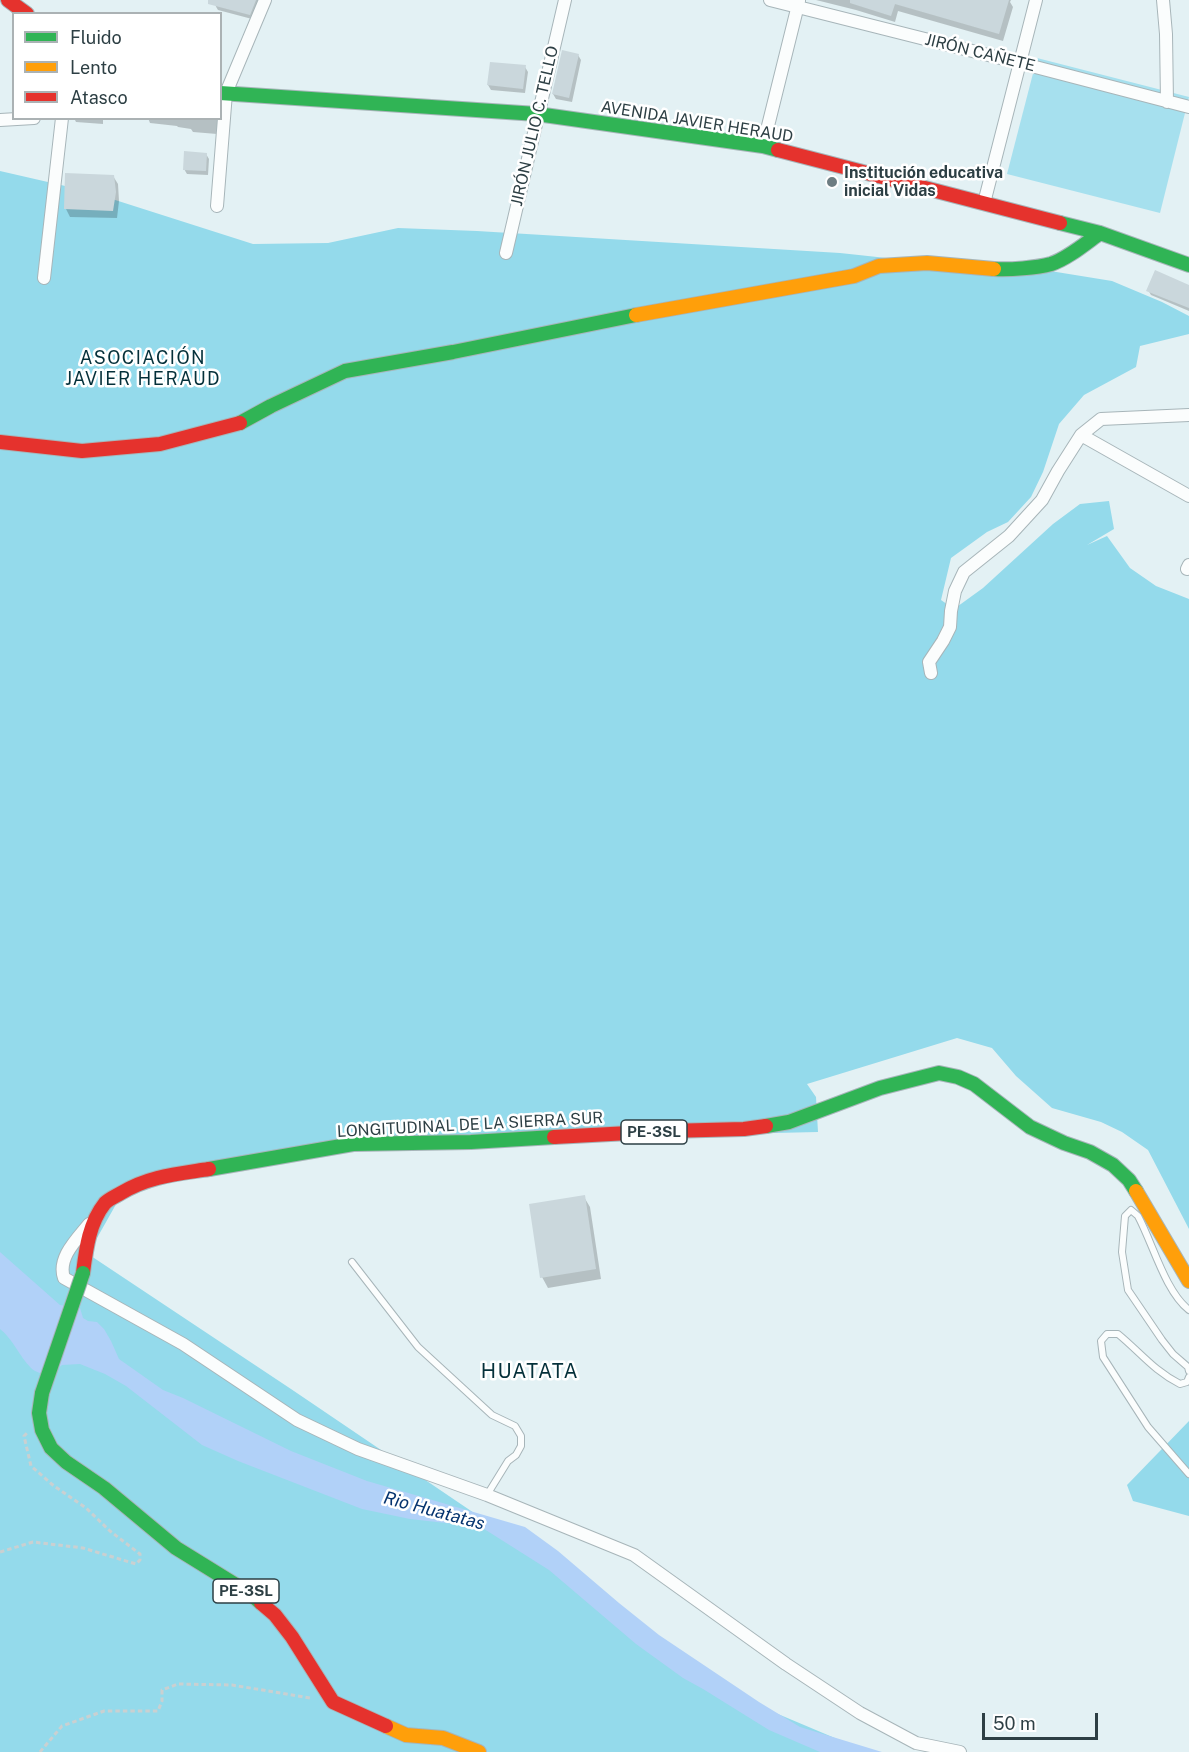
<!DOCTYPE html>
<meta charset="utf-8">
<style>
body{margin:0}
#map{position:relative;width:1189px;height:1752px;overflow:hidden;background:#e3f1f4;font-family:"Public Sans",sans-serif}
canvas{display:block}
.legend{position:absolute;left:12px;top:12px;width:210px;height:108px;box-sizing:border-box;background:#fff;border:2px solid #abb2b4;margin:0;padding:8px 10px;list-style:none;font-size:18px;color:#2d3f44}
.legend li{display:flex;align-items:center;gap:12px;height:30px}
.legend b{width:30px;border:2px solid #abb2b4}
.scale{position:absolute;left:982px;top:1713px;width:116px;height:27px;box-sizing:border-box;border:3px solid #2d3f44;border-top:0;padding-left:8px;font-size:18px;line-height:21px;white-space:nowrap;color:#2d3f44;-webkit-text-stroke:4px #fff;paint-order:stroke}
</style>
<div id="map">
<canvas width="1189" height="1752"></canvas>
<ul class="legend">
<li><b style="height:8px;background:#30b455"></b>Fluido</li>
<li><b style="height:8px;background:#ff9f0a"></b>Lento</li>
<li><b style="height:8px;background:#e5322d"></b>Atasco</li>
</ul>
<div class="scale">50 m</div>
</div>
<script>
const ctx = document.querySelector('canvas').getContext('2d');
ctx.lineJoin = 'round';
function fill(path, color) { ctx.fillStyle = color; ctx.fill(path, 'evenodd'); }
function stroke(path, color, width, dash) { ctx.strokeStyle = color; ctx.lineWidth = width; ctx.lineCap = dash ? 'butt' : 'round'; ctx.setLineDash(dash || []); ctx.stroke(path); }
function label(font, color, halo, rows, align = 'center') {
  ctx.font = font + ' "Public Sans",sans-serif'; ctx.lineWidth = 5; ctx.setLineDash([]); ctx.textBaseline = 'middle'; ctx.strokeStyle = halo; ctx.fillStyle = color; for (const [text, x, y, turn = 0] of rows) {
    ctx.save(); ctx.translate(x, y); ctx.rotate((+turn || 0) * Math.PI / 180); ctx.textAlign = isNaN(turn) ? turn : align; if (halo) ctx.strokeText(text, 0, 0); ctx.fillText(text, 0, 0); ctx.restore();
  }
}
fill(new Path2D(`
 M1037 58 1189 97 1160 213 1007 174Z`), '#a6e0ee');
fill(new Path2D(`
 M0 171 87 191 253 244 328 243 398 228 477 231 840 253 933 263 1038 269 1112 281 1162 302 1189 316V334L1140 346 1136 367 1084 395 1059 424 1043 472 1031 497 1008 522 987 532 951 558 941 600 954 609 983 588 1053 524 1080 504 1109 501 1114 529 1087 545 1107 536 1130 568 1156 586 1189 599V1229L1148 1150 1122 1132 1101 1122 1052 1108 1016 1076 992 1048 957 1038 807 1084 816 1097 818 1132 421 1141 174 1175 119 1199 88 1254 291 1389 759 1706 868 1752H0Z
 M1189 1421V1516L1133 1501 1127 1485Z`), '#94daeb');
fill(new Path2D(`
 M0 1252 60 1305 80 1308 83 1318 88 1321 97 1322 104 1329 111 1341 119 1359 163 1390 183 1398 291 1451 367 1481 525 1527 558 1551 619 1603 659 1635 759 1702 800 1727 882 1752H820L769 1730 703 1689 683 1678 636 1644 549 1570 481 1527 410 1519 362 1509 238 1461 202 1445 126 1386 105 1374 80 1364 62 1365 49 1376C43 1374 35 1372 31 1368 19 1356 13 1339 0 1329Z`), '#b1d1f8');
fill(new Path2D(`
 M216 0H261L252 19 218 10 215 5Z
 M816 0H1011L1010 2 1013 7 1003 41 898 11 895 22 856 10Z
 M578 55 581 60 572 102 556 99 553 94Z
 M525 67 528 72 525 93 491 90 488 85Z
 M74 118H103V124L76 122Z
 M148 118H218L217 134 193 132 191 129 178 127 177 126 150 123Z
 M206 154 209 159 208 175 187 174 184 169Z
 M113 176 118 184 119 201 117 218 70 217 66 209Z
 M1189 286V311L1151 295 1148 290Z
 M584 1197 590 1207 601 1279 548 1288 542 1277Z`), '#0003');
fill(new Path2D(`
 M208 0H256L250 15 208 4Z
 M850 0H1009L999 34 895 4 891 16 850 3Z
 M562 50 579 54 569 98 552 94Z
 M490 62 526 65 523 89 487 85Z
 M184 151 207 153 206 171 183 170Z
 M65 173 114 175 116 192 113 211 64 209Z
 M1155 270 1189 285V308L1146 291Z
 M585 1195 596 1269 540 1278 529 1204Z`), '#cad7dc');
const lane = new Path2D(`
 M352 1262 418 1347 492 1415 515 1426 521 1436V1446L516 1455 508 1461 487 1495
 M1189 1310C1165 1291 1153 1244 1138 1216L1131 1210 1125 1216 1122 1252 1128 1290 1162 1340 1173 1354 1188 1367 1189 1371
 M1189 1377 1187 1382 1180 1384C1154 1371 1140 1352 1118 1334H1107L1101 1341 1103 1357 1148 1427 1189 1474`);
const street = new Path2D(`
 M770 0 1020 63 1189 107
 M1163 0 1166 34 1167 102
 M0 120 34 118
 M763 146 799 1
 M984 203 1036 0
 M217 206 226 93 265 0
 M506 253 565 0
 M44 278 62 118
 M1081 435 1189 496
 M1187 569 1189 565
 M931 673 929 662 943 641 950 627 951 611 955 591 964 572 1009 536 1042 500 1058 471 1081 435 1101 419 1189 415
 M89 1224C77 1239 57 1258 64 1278L183 1344 297 1420 358 1449 487 1495 634 1555 786 1664 860 1713 916 1743 960 1752`);
const fast = new Path2D(`
 M220 93 537 114 763 146 778 150
 M1060 223 1100 233 1189 265
 M994 269C1009 270 1037 268 1051 264 1067 259 1086 243 1100 233
 M240 423 271 406 345 371 453 352 636 315
 M766 1126 789 1122 880 1088 939 1073 958 1077 974 1084 1030 1127 1064 1143 1090 1152 1113 1165 1129 1180 1136 1191
 M209 1169 353 1144 471 1142 554 1137
 M42 1393 39 1413 42 1430 51 1448 66 1462 104 1488 176 1548 252 1595 261 1603`);
const slow = new Path2D(`
 M636 315 854 276 879 266 927 263 994 269
 M1136 1191 1189 1281
 M386 1726 406 1735 443 1738 479 1752`);
const jam = new Path2D(`
 M8 0 27 14
 M778 150 1060 223
 M0 442 82 451 160 444 240 423
 M554 1137 667 1131 744 1129 766 1126
 M83 1273C86 1249 89 1223 105 1203 109 1199 116 1196 121 1193 149 1176 177 1174 209 1169
 M261 1603 275 1615 292 1637 333 1702 386 1726`);
stroke(lane, '#a7b5b9', 8);
stroke(street, '#a7b5b9', 14);
stroke(fast, '#a7b5b9', 16);
stroke(slow, '#a7b5b9', 16);
stroke(jam, '#a7b5b9', 16);
stroke(new Path2D(`
 M0 1552 33 1542 83 1548 136 1564 140 1560V1554L110 1531 86 1508 54 1486 31 1466 24 1436 27 1433
 M40 1752 62 1726 104 1711H158L162 1701V1690L178 1684 232 1685 310 1698`), '#cad0d1', 3, [4.5, 3]);
stroke(lane, '#fbfdfd', 6);
stroke(street, '#fbfdfd', 12);
stroke(fast, '#30b455', 14);
stroke(slow, '#ff9f0a', 14);
stroke(jam, '#e5322d', 14);
const fastBridge = new Path2D(`
 M42 1393 83 1273`);
stroke(fastBridge, '#a7b5b9', 16, []);
stroke(fastBridge, '#30b455', 14);
for (const [x, y, r, color] of [
 [832,182,6,"#6d7d82"]
]) { const dot = new Path2D(); dot.arc(x, y, r, 0, 2 * Math.PI); ctx.fillStyle = color; ctx.fill(dot); stroke(dot, '#fff', 2); }
for (const [x, y, w] of [
 [654,1132,66],
 [246,1591,66]
]) { const box = new Path2D(); box.roundRect(x - w / 2, y - 12, w, 24, 4.5); ctx.fillStyle = '#fff'; ctx.fill(box); stroke(box, '#2d3f44', 1.5); }
label('bold 15px', '#2d3f44', null, [
 ["PE-3SL",654,1132],
 ["PE-3SL",246,1591]
]);
label('16px', '#2d3f44', '#fff', [
 ["JIRÓN CAÑETE",980,53,14],
 ["AVENIDA JAVIER HERAUD",697,122,9],
 ["JIRÓN JULIO C. TELLO",535,126,-77],
 ["LONGITUDINAL DE LA SIERRA SUR",470,1125,-3]
]);
label('bold 16px', '#2d3f44', '#fff', [
 ["Institución educativa",844,173],
 ["inicial Vidas",844,191]
], 'left');
ctx.letterSpacing = '1.5px';
label('18px', '#04303a', '#fff', [
 ["ASOCIACIÓN",143,358],
 ["JAVIER HERAUD",143,379]
]);
ctx.letterSpacing = '0px';
label('italic 18px', '#05346f', '#fff', [
 ["Rio Huatatas",434,1511,15]
]);
ctx.letterSpacing = '1.5px';
label('20px', '#04303a', '#fff', [
 ["HUATATA",530,1372]
]);
ctx.letterSpacing = '0px';
</script>
